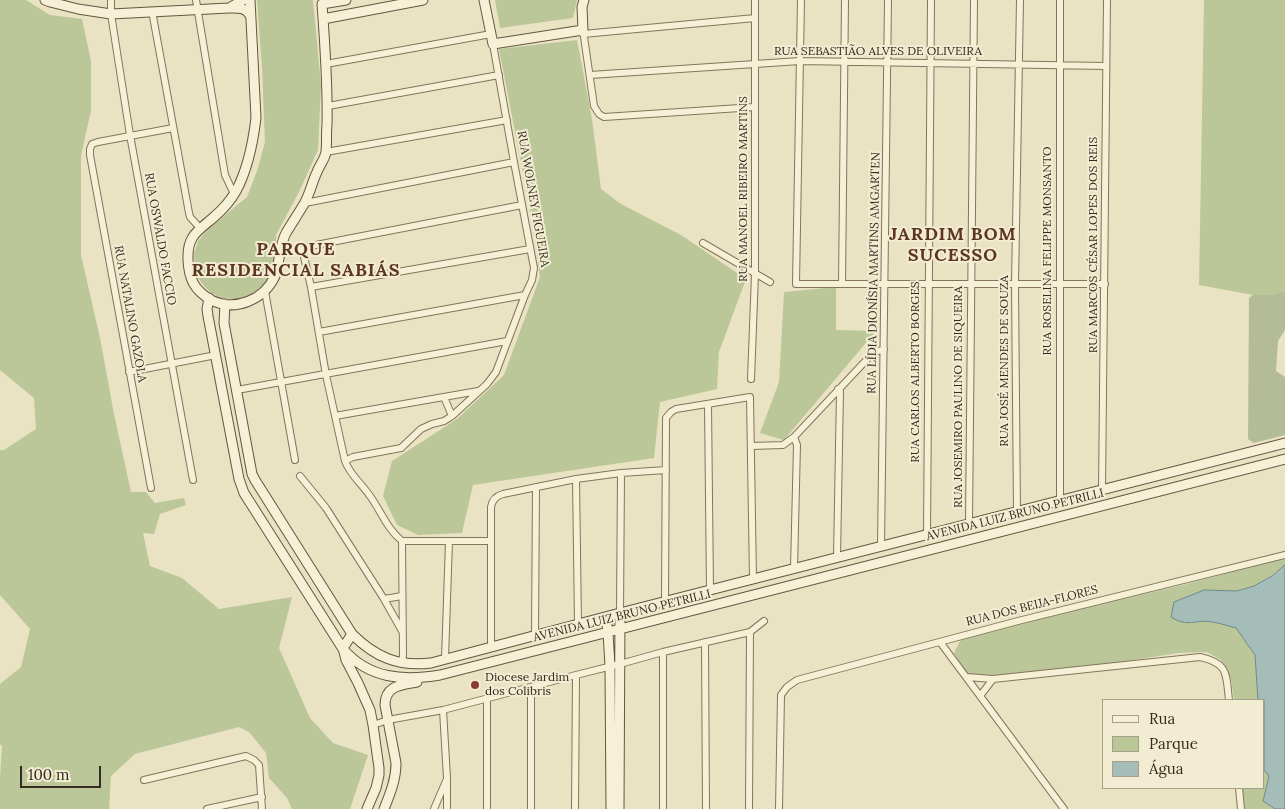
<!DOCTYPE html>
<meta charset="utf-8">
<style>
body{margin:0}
#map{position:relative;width:1285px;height:809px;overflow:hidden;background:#eae3c3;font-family:Lora,serif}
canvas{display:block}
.legend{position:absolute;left:1102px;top:699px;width:162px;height:90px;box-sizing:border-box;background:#f2edd2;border:1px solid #a69f8a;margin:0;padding:6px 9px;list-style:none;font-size:15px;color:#342b1e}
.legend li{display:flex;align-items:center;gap:10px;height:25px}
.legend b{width:25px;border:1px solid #a69f8a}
.scale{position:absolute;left:20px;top:766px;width:81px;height:22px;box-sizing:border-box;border:2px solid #342b1e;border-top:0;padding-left:6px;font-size:15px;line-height:18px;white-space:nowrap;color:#342b1e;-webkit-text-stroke:4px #f2edd2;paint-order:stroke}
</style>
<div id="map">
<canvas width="1285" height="809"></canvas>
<ul class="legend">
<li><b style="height:6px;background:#f5f0d6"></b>Rua</li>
<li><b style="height:14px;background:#bbc798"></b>Parque</li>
<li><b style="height:14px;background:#a5bdb9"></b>Água</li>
</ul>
<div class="scale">100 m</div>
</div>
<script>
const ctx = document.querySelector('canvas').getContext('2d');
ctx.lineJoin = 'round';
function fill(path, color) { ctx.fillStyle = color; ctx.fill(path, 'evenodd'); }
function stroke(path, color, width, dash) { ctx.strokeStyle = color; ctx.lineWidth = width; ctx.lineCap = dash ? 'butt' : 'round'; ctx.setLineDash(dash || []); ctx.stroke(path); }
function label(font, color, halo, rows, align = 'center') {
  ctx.font = font + ' Lora,serif'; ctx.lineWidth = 4; ctx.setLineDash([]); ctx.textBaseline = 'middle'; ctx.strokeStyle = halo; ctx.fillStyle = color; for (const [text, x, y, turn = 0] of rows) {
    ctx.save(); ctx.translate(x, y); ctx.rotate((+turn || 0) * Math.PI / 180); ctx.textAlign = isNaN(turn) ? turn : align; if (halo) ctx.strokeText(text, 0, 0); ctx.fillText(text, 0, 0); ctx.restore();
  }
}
fill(new Path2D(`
 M0 0H26L50 15 82 19 91 61V110L81 156V255L100 338 114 414 131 492H146L155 503 184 498 186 505 160 514 154 534 143 533 150 566 182 578 219 609 292 597 279 648 310 718 333 743 368 755 350 809H292L287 798 269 778 266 753 249 732 239 727 135 754 111 776 109 809H0V777L2 746 0 744V684L21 667 30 629 0 595V450H4L36 429 34 398 0 370Z
 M257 0H313L321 85 318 150 299 192 276 235V257L274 270 270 279 257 293 250 297 235 299 221 298 210 292 204 286 198 278 195 267 194 254 198 241 207 230 247 197 257 171 265 142 262 68Z
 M495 0H577L573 18 500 28Z
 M1204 0H1285V291L1270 295H1253L1199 285Z
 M577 40 592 119 601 189 621 204 681 235 746 279 719 352 717 389 660 402 654 458 473 485 462 533 418 535 397 525 383 496 392 461 457 419 504 375 540 277 534 230 499 49Z
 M836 287V330L876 331 784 440 760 433 779 382 784 292Z
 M1285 558V565L1272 576 1254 586 1237 591 1204 590 1174 602 1172 617 1185 623 1210 621 1236 628 1255 655 1258 700H1234L1231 679 1221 660 1207 652 1178 653 1127 661 991 676 967 674 954 653 961 639 1019 623 1187 584Z
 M1264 770 1269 776 1263 801 1275 809H1245L1242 788H1264Z`), '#bbc798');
fill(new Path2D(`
 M1285 291V330L1278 341 1276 371 1285 377V435L1254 443 1248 439 1249 298 1253 295H1270Z`), '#b3bc97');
const water = new Path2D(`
 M1285 565V809H1275L1263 801 1269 776 1264 770V700H1258L1255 655 1236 628C1228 626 1220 623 1212 622 1195 619 1188 628 1171 617L1174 602 1204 590 1237 591 1254 586 1272 576Z`);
fill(water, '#a5bdb9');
stroke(water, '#6d8a87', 1);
const street = new Path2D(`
 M111 0V14L130 135 193 480
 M196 0 225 175 234 194
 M801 0 796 284H1105
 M152 11 189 213 190 217 200 228
 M583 30 594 106 599 114 604 117 755 107
 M583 34 755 18
 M326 64 491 34
 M590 75 800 61 1106 66
 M328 106 499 75
 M326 152 507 120
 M305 203 514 162
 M703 243 770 282
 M302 248 311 287 326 375 345 461C350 475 362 484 370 496 381 511 387 529 402 541
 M280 252 522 205
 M842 284 845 0
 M311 287 530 249
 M265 291 295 460
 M319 332 525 295
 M129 372 216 355
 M751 379 755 274V0
 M237 390 507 341
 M444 397 452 416
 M708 404 710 590
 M335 416 478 391
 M794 437 797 445 794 568
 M751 446 783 445 794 437 873 353 884 349
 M345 461 353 457 401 448 421 429 432 424 444 421 452 416 487 384 496 372 525 295 532 280 534 268 514 162 493 44
 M300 476 326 508 384 599 402 596
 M576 479 578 624
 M151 488 90 155V149L92 144 98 142 173 128
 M1102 491 1107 0
 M1060 501V0
 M1017 512 1015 284 1020 0
 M969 524 974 0
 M927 535 931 0
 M402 541H491
 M881 546 888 0
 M837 558 840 391 838 389
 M384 599 402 631
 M665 602 666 418 671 412 676 409 750 397 753 579
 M620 613 621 473
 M535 635 536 487
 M705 642 706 809
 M940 642 1064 809
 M491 647V507C492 500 496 496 503 494L576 479 621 473 666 470
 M445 659 449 541
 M402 663 403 655 402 541
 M967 677 993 679 1200 657C1229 663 1226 675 1229 700
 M980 696 993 679
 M487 699V809
 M443 710 447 778V809
 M373 725 388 720 443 710 576 675 620 664 663 652 750 632 764 621
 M144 780 246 756 254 760 259 765 262 809
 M1239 788 1241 809
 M207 809 262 797
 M434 809 446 781
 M531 809V687
 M575 809 576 675
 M663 809V652
 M749 809 750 632
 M779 809 781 695 787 687 797 680 1018 621 1285 555`);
const secondary = new Path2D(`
 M45 0 50 2 78 9 111 14 229 8C238 8 245 7 250 15
 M250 0 256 118C253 143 248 169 236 191 231 200 222 210 214 217 198 231 187 235 188 260 189 279 194 290 211 300 235 312 264 300 275 276 280 262 279 246 286 233 292 223 298 214 304 204 310 194 312 182 317 172 319 166 325 159 326 152 327 143 326 134 327 125 328 85 325 45 322 4L346 0
 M484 0 493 44 583 30 582 7 584 0
 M231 7 243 0
 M323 19 423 0
 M209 298 207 309 208 316 239 479 244 493 343 649C369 679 403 681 440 675L1285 459
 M225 304 224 323 252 474 255 480 352 634C375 657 398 667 431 663L620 613 1285 443
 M606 617 608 633 610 666 611 809
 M352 634 343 648 346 660 358 683 370 710 373 725 379 768V775L376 788 367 809
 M384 809C390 794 396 780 396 763L385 705C385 685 402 685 417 682
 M619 809 620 613`);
stroke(street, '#83755c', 8);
stroke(secondary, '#64563f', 11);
stroke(street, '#f5f0d6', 6);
stroke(secondary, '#f5f0d6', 9);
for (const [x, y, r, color] of [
 [475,685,5,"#8c3c31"]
]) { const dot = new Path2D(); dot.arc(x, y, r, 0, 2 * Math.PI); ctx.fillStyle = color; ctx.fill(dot); stroke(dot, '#f2edd2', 2); }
label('12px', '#342b1e', '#f2edd2', [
 ["RUA SEBASTIÃO ALVES DE OLIVEIRA",878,52],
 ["RUA MANOEL RIBEIRO MARTINS",744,189,-90],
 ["RUA WOLNEY FIGUEIRA",533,199,80],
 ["RUA OSWALDO FACCIO",160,239,80],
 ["RUA MARCOS CÉSAR LOPES DOS REIS",1094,245,-90],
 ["RUA ROSELINA FELIPPE MONSANTO",1048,251,-90],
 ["RUA LÍDIA DIONÍSIA MARTINS AMGARTEN",874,273,-89],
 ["RUA NATALINO GAZOLA",130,314,80],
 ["RUA JOSÉ MENDES DE SOUZA",1005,361,-90],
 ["RUA CARLOS ALBERTO BORGES",916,372,-90],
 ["RUA JOSEMIRO PAULINO DE SIQUEIRA",959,397,-90],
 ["AVENIDA LUIZ BRUNO PETRILLI",1015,515,-14],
 ["RUA DOS BEIJA-FLORES",1032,606,-14],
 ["AVENIDA LUIZ BRUNO PETRILLI",622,616,-14]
]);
label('12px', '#342b1e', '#f2edd2', [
 ["Diocese Jardim",485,678],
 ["dos Colibris",485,692]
], 'left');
ctx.letterSpacing = '1px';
label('bold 18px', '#5d3521', '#f2edd2', [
 ["JARDIM BOM",953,235],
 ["SUCESSO",953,256],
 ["PARQUE",296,250],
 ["RESIDENCIAL SABIÁS",296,271]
]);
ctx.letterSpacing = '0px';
</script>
